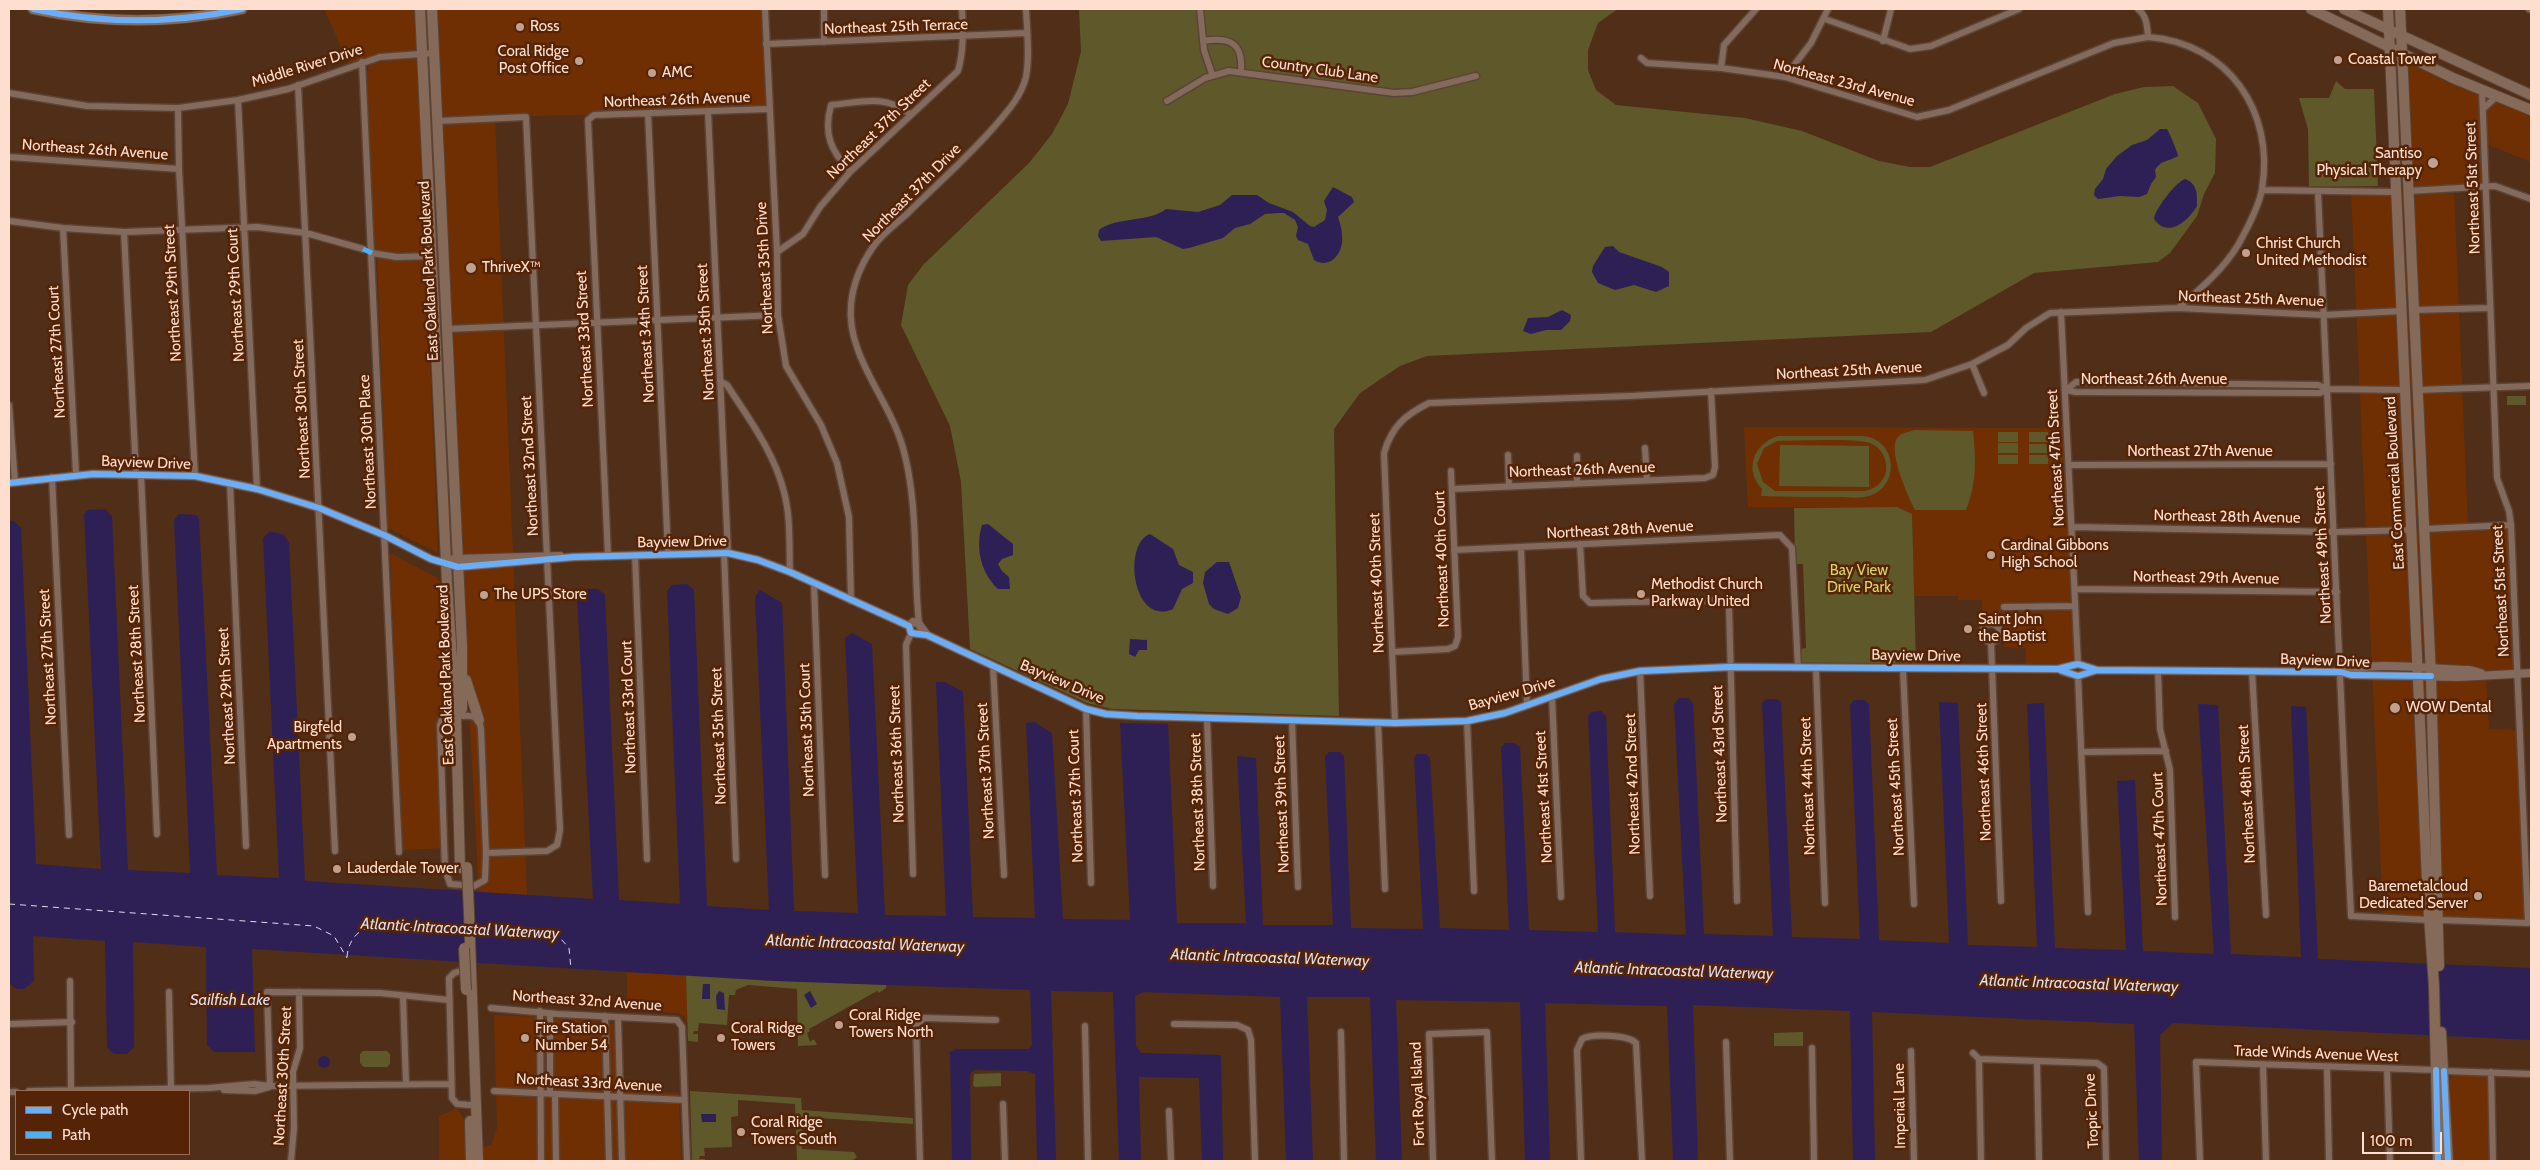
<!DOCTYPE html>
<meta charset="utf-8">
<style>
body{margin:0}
#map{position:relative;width:2540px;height:1170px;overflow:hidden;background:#502e18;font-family:Cabin,sans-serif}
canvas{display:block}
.frame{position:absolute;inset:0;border:10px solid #fedecf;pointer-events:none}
.legend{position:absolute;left:15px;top:1090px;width:175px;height:65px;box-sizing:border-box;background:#552407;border:1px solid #996e57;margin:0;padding:6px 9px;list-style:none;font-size:15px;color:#fedecf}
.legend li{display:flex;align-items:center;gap:10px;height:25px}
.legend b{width:25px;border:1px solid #996e57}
.scale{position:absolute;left:2362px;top:1132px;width:80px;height:22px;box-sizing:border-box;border:2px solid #fedecf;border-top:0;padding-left:6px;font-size:15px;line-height:18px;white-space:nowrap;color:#fedecf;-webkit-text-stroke:4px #552407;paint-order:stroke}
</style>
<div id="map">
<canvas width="2540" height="1170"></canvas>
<div class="frame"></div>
<ul class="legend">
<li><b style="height:6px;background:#6dadf4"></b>Cycle path</li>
<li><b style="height:6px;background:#4cb0f7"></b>Path</li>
</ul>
<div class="scale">100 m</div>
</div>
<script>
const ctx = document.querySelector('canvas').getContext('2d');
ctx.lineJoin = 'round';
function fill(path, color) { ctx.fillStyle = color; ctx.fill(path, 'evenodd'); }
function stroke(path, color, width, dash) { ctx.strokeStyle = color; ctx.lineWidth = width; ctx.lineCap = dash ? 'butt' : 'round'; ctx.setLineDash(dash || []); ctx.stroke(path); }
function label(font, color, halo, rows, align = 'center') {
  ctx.font = font + ' Cabin,sans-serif'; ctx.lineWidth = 5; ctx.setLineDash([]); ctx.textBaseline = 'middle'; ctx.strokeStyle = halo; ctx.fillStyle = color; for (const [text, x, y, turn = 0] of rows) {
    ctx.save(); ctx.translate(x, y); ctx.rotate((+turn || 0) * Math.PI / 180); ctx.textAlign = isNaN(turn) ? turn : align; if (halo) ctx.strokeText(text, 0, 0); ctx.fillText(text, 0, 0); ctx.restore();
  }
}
fill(new Path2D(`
 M324 9H416L417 51 375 55 348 63Z
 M434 9H764L768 110 495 117 527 895 479 892 437 119Z
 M2402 53 2531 110V162L2484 143 2486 188 2454 190 2468 528 2511 525 2516 673 2486 674 2489 729 2518 730 2525 923 2383 918 2351 192 2408 191Z
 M390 59H417L426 253 393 254 375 250 366 74 370 65Z
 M377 258 426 261 438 553 388 528Z
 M1744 427 2063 428 2074 660 2067 667 2026 666V648L2004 647 2003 622 1982 620V600H1958V596H1914L1912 514 1897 507H1748Z
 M390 553 438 578 443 587 446 677 442 692 447 848 403 850Z
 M627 972 686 975 688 1024 684 1016 678 1013 627 1010Z
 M494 1015 563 1018 621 1025 622 1091 679 1093 681 1161H483V1147L491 1145 497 1128Z
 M2454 1075 2487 1076 2490 1161H2452L2449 1080Z
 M457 1108 465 1121 467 1161H439V1116Z`), '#702f03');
fill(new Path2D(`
 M1079 9H1618L1598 23 1588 50V70L1596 90 1616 105 1745 118 1802 131 1879 161 1910 167H1930L2115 94 2144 87 2173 86 2198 103 2216 139 2215 173 2204 194 2197 216 2170 253 2158 262 2034 273 1931 332 1427 356 1400 366 1360 393 1334 429 1339 716 1112 709 1087 703 970 649 961 482 950 426 901 325 908 285 923 265 1029 163 1052 134 1068 104 1081 51Z
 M2336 81 2345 89H2374L2378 186 2309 187 2308 129 2299 98H2329Z
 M2507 396H2526V405H2507Z
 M1914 430 1973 431C1976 459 1977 483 1966 510H1915C1909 498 1885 447 1899 436 1902 433 1909 432 1914 430Z
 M1998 432H2018V442H1998Z
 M2029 432H2048V442H2029Z
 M1778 436H1864C1897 440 1901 486 1869 496 1860 499 1848 497 1838 497 1813 497 1787 497 1761 496L1762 489C1744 470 1753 444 1778 436ZM1777 441C1798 441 1853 438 1870 443 1881 447 1888 460 1886 471 1884 482 1875 489 1865 491H1775L1763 482 1757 464 1764 448Z
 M1998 443H2018V453H1998Z
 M2029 444H2048V453H2029Z
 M1780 445 1869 446V487L1779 486Z
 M1998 455H2018V464H1998Z
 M2029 455H2048V464H2029Z
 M1897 507 1912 514 1916 664 1806 665 1802 663 1800 649 1806 648 1803 564H1795L1794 508Z
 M686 975 886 985V988L879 993 877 991 809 1029 810 1031 807 1033 810 1042 814 1039 817 1045 798 1046 797 989 748 985 736 990 735 995H729L727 1025 699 1023 698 1031H694L693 1034H698V1042L688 1041Z
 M1803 1032V1046H1774V1033Z
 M363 1051H387L390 1054V1064L387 1067H364L360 1063V1054Z
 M1001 1073V1086L975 1087 973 1085 974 1074Z
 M690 1091 801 1098 802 1110 913 1118V1124L802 1117V1149L854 1152 857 1157 852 1161H797L795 1104 738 1100V1116L731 1117 732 1147 704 1148 705 1156H700L699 1159H705V1161H692Z`), '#5e582a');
fill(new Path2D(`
 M2160 129H2167C2169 132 2178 153 2178 156 2168 162 2162 159 2155 170L2156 177 2151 184 2147 194 2139 197 2120 196 2098 199 2094 195 2095 189 2103 179 2106 169 2117 156 2132 145 2147 140Z
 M2185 179C2198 184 2197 194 2197 206 2188 221 2168 239 2154 219 2155 209 2176 182 2185 179Z
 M1333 187 1352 197 1354 202 1338 217C1340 223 1342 230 1342 236 1344 253 1330 270 1314 260L1308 244 1298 240 1296 236 1298 227 1295 220 1284 213H1279L1265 214 1250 224 1235 228 1223 238 1189 248 1183 249 1156 237 1101 241 1098 236 1099 230C1118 216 1148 223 1166 209L1198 212 1220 205 1232 195H1257L1269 203 1293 212 1310 226 1314 227 1325 220 1327 210 1324 201Z
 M1613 246 1619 252 1662 267 1669 272V286L1656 292 1634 285 1615 290 1598 283 1592 272 1593 266 1605 247Z
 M1562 310 1571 315 1570 321 1561 330H1546L1531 334 1523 331 1528 318 1548 317Z
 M105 509 112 516 128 870 190 873 174 520 179 514 196 515 199 519 217 875 279 878 263 538 270 531 284 535 289 543 305 881 593 899 577 595 582 589H598L605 595 619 900 680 904 667 591 672 585 687 584 694 590 707 906 769 910 755 597 760 590 782 603 794 911 858 913 845 638 852 633 872 644 885 915 946 916 936 682H945L963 692 973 917 1035 918 1026 723 1034 722 1052 733 1063 919 1130 920 1120 723 1168 724 1177 923H1246L1237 756 1256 758 1263 925H1333L1325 756 1329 752H1340L1344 756 1351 928 1423 929 1414 758 1417 754H1426L1430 758 1440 928 1509 930 1501 747 1505 743H1514L1520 747 1529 930 1598 932 1588 717 1591 712 1601 711 1606 716 1615 932 1686 935 1674 704 1679 698H1688L1693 703 1704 934 1773 936 1762 703 1766 699H1777L1781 702 1792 937 1860 939 1850 705 1854 700H1864L1869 704 1879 940 1949 943 1939 702 1958 703 1968 945 2037 947 2027 704 2044 703 2055 948 2126 950 2117 781 2135 780 2143 951 2214 954 2198 704 2218 705 2231 954 2301 957 2291 706 2306 707 2318 959 2531 968V1040L2173 1023 2160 1035 2162 1161H2139L2134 1024 1872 1012 1875 1161H1853L1850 1011 1693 1005 1698 1161H1673L1667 1006 1545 1003 1550 1161H1525L1520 1002 1396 1000 1402 1161H1376L1370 997H1307L1313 1161H1286L1280 997 1144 992 1135 996 1136 1046 1141 1053 1221 1055 1223 1161H1202L1199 1078 1139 1077 1141 1161H1119L1113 992 1051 991 1056 1161H1037L1035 1074 1027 1071 974 1070 970 1074 971 1161H952L950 1052 956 1049H1029L1032 1045 1030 990 774 981 252 949 255 1052H214L207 1045 206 947 133 942 134 1047 127 1054H114L107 1047 105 941 33 936 34 981 24 989H16L9 983V521H14L21 528 36 864 101 869 84 514 88 510Z
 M988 524 1013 544V555L1002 559 998 564 1002 571 1009 577 1010 589H998C981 573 975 548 982 525Z
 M1150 534 1173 549 1179 565 1193 572V583L1182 589 1173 609C1133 627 1122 544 1150 534Z
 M1217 562H1229L1241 597 1238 608 1228 614 1214 609 1209 604 1203 583 1205 572Z
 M1130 639 1147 640V650H1139L1135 657 1129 654Z
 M703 984H710V999H702Z
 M719 991 724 993 725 1010 717 1009 716 996Z
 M810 991 817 1004 811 1008 804 995Z
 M318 1062a6 6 0 1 1 12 0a6 6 0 1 1-12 0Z
 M701 1114H716V1122H702Z`), '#2e2055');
stroke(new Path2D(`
 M9 904 314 926 334 936 347 958
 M474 935 561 939 569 948 571 969
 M347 957C348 942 357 929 372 927 396 923 440 932 465 934`), '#dddcf0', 1, [6, 5]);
const minor = new Path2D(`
 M765 9 777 252 778 315 786 366 821 425 837 463 849 517 851 601
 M1200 9 1204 50 1212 74
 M2138 9C2147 16 2147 26 2148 37 2228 43 2275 111 2262 189 2259 207 2247 229 2238 245 2223 270 2200 289 2178 308
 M2529 9 2531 10
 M1825 19 1910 49 1931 46 2019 9
 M1203 41C1229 37 1243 42 1241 71
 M1883 41 1891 9
 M824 42V9
 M766 44 1027 33
 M1641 58 1647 63 1721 68 1785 77 1917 117 1949 110 2114 43 2148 37
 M362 62 399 852
 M1721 68 1724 45 1756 9
 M1785 77 1811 43 1828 9
 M298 85 335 851
 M9 93 87 106 178 108 238 100 288 89 380 57 434 53
 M238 100 257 489
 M1167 101 1205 78 1229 71 1394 93 1412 92 1476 76
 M178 108 179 169 195 476
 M2483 109 2497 96
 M708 111 728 553
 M648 113 668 553
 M437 121 526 117 560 830 557 845 547 851 486 853 485 880 474 886 450 884 445 869 440 725 451 693
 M9 157 179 169
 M850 172C831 150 823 135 831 105 862 102 884 94 910 114
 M2262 190 2397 192
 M2408 191 2495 186 2531 199
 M2318 192 2351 916 2429 920
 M9 221 63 228 124 232 257 227 306 233 363 249
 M63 228 76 474
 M124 232 136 473
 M777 252 803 234 820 207 850 172 958 71C964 50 963 31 962 9
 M372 253 397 257 432 256
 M2414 310 2490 308
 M2061 312 2078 664
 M447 329 778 315
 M1972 364 1984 393
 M720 381 727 385C749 419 774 452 784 492 791 518 789 546 790 572
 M2066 390 2076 382 2318 385 2328 389 2405 390
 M2066 390 2076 392 2320 393 2328 389
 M2417 390 2531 386
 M9 405 15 482
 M1645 448 1647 480
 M1508 455 1509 485
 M1577 456V483
 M2069 465 2331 464
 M141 474 157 834
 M52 477 69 835
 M230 484 246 846
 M1452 489 1705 478 1713 475 1715 467 1711 391
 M2072 527 2335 532 2412 530
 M2424 529 2511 525
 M1580 544 1583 596 1590 603 1722 600 1726 601 1729 606 1737 901
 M1521 548 1527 705
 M1454 550 1780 535 1792 548 1798 668
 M724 552 736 859
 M635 555 647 859
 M608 556 588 120 594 115 769 109
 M814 585 825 875
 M2075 589 2337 592
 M2004 607 2075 606
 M919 624C913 566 919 506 903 448 889 398 846 356 851 304 853 284 862 263 873 247 882 234 896 224 908 213 936 185 967 158 994 127 1007 112 1021 97 1026 77 1030 55 1027 31 1026 9
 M1982 633a9 9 0 1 1 18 0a9 9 0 1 1-18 0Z
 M911 633 906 645 913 874
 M1991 642 2001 901
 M1392 652 1448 649 1455 646 1458 637 1451 471
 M993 666 1004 875
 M1816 669 1825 903
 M1903 669 1914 904
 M1640 671 1650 896
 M2158 671 2160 729 2170 770 2175 917
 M2252 671 2266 915
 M2078 676 2088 912
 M1552 697 1561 897
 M1086 709 1091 883
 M463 716C474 715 479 717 481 729L486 853
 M1207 718 1213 886
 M1292 720 1298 887
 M1467 721 1474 891
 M1378 722 1385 889
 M1395 723 1384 453C1392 426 1405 415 1429 403L1630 396 1925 380 1972 364 2008 345 2026 328 2050 313 2178 308 2324 315 2402 311
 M2081 752 2166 751
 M2439 920 2528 923 2511 525 2509 511 2497 478 2482 90
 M467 969 454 973 449 978 452 1098 457 1104 470 1105
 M70 981 71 1090
 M169 992 171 1089
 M403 996 406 1083
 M491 1008 558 1014 677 1020 682 1027 687 1161
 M540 1011 541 1161
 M605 1016 609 1161
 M618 1018 622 1161
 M9 1024 72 1022
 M1174 1024 1237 1025 1248 1030 1251 1040 1255 1161
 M1085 1026 1088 1161
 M1341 1032 1344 1161
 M1726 1042 1730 1161
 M1812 1048 1814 1161
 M1911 1051 1914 1161
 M1973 1053 1979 1059 1981 1161
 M1979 1059 2097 1063 2104 1068 2106 1161
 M2037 1062 2039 1161
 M2263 1064 2266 1161
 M2327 1067 2329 1161
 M2387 1069 2390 1161
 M2444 1071 2531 1074
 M2491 1072 2493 1161
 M270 1086 267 992 380 993 449 1000
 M224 1090 255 1091 269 1087
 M29 1091 209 1088 254 1084 270 1086 451 1084
 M494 1091 684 1100
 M9 1092H16
 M550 1094V1014
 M555 1094 556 1161
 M1003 1104 1005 1161
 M1169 1111 1171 1161
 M291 1161 294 1128 293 1072 300 1048 299 992
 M920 1161 916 1026 924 1018 996 1020
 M1433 1161 1429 1034 1487 1032 1492 1161
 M1581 1161 1577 1050 1582 1039C1592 1033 1628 1035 1636 1043L1642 1161
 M2200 1161 2196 1062 2436 1070`);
const tertiary = new Path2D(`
 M9 483 93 474 195 476 257 489 319 508 384 535 431 559 458 567 574 557 728 553 758 560 790 572 909 626
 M454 559 560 556
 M909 626 911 633 927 635 1086 709 1106 714 1137 716 1395 723 1467 721 1505 713 1601 679 1640 671 1730 667 2058 669 2078 664 2097 670
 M909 626 913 622 918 623 927 635
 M2062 671 2078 676 2097 670 2341 672 2351 675 2459 677 2531 673
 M2341 672C2373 660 2435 670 2470 670L2481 673`);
const primary = new Path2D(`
 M33 9C102 24 172 24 242 9
 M420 9 447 584 456 717 460 868
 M432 9 462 647V709
 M2311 9 2453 78 2531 110
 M2344 9 2531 95
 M2388 9 2428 903 2434 986 2438 1161
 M2400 9 2431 676 2439 966
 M466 680 479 720
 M469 913 478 1161
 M2441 1032 2448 1161
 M470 1121 471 1161`);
stroke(minor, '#5b4336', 9);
stroke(tertiary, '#5b4336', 10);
stroke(primary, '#5b4336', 12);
stroke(minor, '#846a5c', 6);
stroke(tertiary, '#846a5c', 8);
stroke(primary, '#866a59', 10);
const primaryBridge = new Path2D(`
 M467 867 469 913
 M464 948 466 990`);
stroke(primaryBridge, '#5b4336', 12, []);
stroke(primaryBridge, '#866a59', 10);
stroke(new Path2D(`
 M363 249 372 253`), '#4cb0f7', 5, [10, 5]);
stroke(new Path2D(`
 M33 9C102 24 172 24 242 9
 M9 483 93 474 195 476 257 489 319 508 384 535 431 559 458 567 574 557 728 553 758 560 790 572 909 626
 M909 626 911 633 927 635 1086 709 1106 714 1137 716 1395 723 1467 721 1505 713 1601 679 1640 671 1730 667 2058 669 2078 664 2097 670
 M2060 670 2078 676 2097 670 2341 672 2351 675 2431 676
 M2436 1070 2438 1161
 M2444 1071 2448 1161`), '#6dadf4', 6);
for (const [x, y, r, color] of [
 [520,27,5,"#c1a08f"],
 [2338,60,5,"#c1a08f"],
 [579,61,5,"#c1a08f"],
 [652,73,5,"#c1a08f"],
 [2433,163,6,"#c1a08f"],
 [2246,253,5,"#c1a08f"],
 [471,268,6,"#c1a08f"],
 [1991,555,5,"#c1a08f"],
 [1641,594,5,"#c1a08f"],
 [484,595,5,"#c1a08f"],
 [1968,629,5,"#c1a08f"],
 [2395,708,6,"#c1a08f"],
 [352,737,5,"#c1a08f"],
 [337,869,5,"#c1a08f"],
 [2478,896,5,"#c1a08f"],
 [839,1025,5,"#c1a08f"],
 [525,1038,5,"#c1a08f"],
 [721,1038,5,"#c1a08f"],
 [741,1132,5,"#c1a08f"]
]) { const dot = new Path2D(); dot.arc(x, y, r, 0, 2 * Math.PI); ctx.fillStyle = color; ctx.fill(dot); stroke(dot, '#552407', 2); }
label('15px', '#fedecf', '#552407', [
 ["Ross",530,27],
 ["Coral Ridge",569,52,"right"],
 ["Post Office",569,69,"right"],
 ["Coastal Tower",2348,60],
 ["AMC",662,73],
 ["Santiso",2422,154,"right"],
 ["Physical Therapy",2422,171,"right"],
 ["Christ Church",2256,244],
 ["United Methodist",2256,261],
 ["ThriveX™",482,268],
 ["Cardinal Gibbons",2001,546],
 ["High School",2001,563],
 ["Methodist Church",1651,585],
 ["Parkway United",1651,602],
 ["The UPS Store",494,595],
 ["Saint John",1978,620],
 ["the Baptist",1978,637],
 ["WOW Dental",2406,708],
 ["Birgfeld",342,728,"right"],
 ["Apartments",342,745,"right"],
 ["Lauderdale Tower",347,869],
 ["Baremetalcloud",2468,887,"right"],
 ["Dedicated Server",2468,904,"right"],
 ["Coral Ridge",849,1016],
 ["Towers North",849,1033],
 ["Fire Station",535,1029],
 ["Number 54",535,1046],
 ["Coral Ridge",731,1029],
 ["Towers",731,1046],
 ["Coral Ridge",751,1123],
 ["Towers South",751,1140]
], 'left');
label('15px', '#fedecf', '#552407', [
 ["Northeast 25th Terrace",896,27,-2],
 ["Middle River Drive",307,66,-17],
 ["Country Club Lane",1320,70,8],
 ["Northeast 23rd Avenue",1844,83,15],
 ["Northeast 26th Avenue",677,100,-2],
 ["Northeast 37th Street",879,129,-44],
 ["Northeast 26th Avenue",95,150,4],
 ["Northeast 51st Street",2473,188,-92],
 ["Northeast 37th Drive",912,193,-45],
 ["Northeast 35th Drive",765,268,-93],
 ["East Oakland Park Boulevard",429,271,-93],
 ["Northeast 29th Street",173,293,-93],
 ["Northeast 29th Court",236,295,-93],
 ["Northeast 25th Avenue",2251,299,2],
 ["Northeast 35th Street",706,332,-93],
 ["Northeast 34th Street",646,334,-93],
 ["Northeast 33rd Street",585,339,-93],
 ["Northeast 27th Court",57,352,-93],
 ["Northeast 25th Avenue",1849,371,-3],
 ["Northeast 26th Avenue",2154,380],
 ["Northeast 30th Street",302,409,-93],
 ["Northeast 30th Place",368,442,-93],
 ["Northeast 27th Avenue",2200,452],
 ["Northeast 47th Street",2056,458,-93],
 ["Bayview Drive",146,463,2],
 ["Northeast 32nd Street",530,466,-93],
 ["Northeast 26th Avenue",1582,470,-2],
 ["East Commercial Boulevard",2395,483,-93],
 ["Northeast 28th Avenue",2227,517,1],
 ["Northeast 28th Avenue",1620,530,-3],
 ["Bayview Drive",682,542,-1],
 ["Northeast 49th Street",2323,555,-93],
 ["Northeast 40th Court",1442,559,-92],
 ["Northeast 29th Avenue",2206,578,1],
 ["Northeast 40th Street",1377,583,-92],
 ["Northeast 51st Street",2501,591,-93],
 ["Northeast 28th Street",137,654,-93],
 ["Bayview Drive",1916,656,1],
 ["Northeast 27th Street",48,657,-93],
 ["Bayview Drive",2325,661,2],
 ["East Oakland Park Boulevard",446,675,-92],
 ["Bayview Drive",1062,682,23],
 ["Bayview Drive",1512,694,-16],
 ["Northeast 29th Street",227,696,-93],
 ["Northeast 33rd Court",629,707,-92],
 ["Northeast 35th Court",807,730,-92],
 ["Northeast 35th Street",719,736,-92],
 ["Northeast 36th Street",897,754,-92],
 ["Northeast 43rd Street",1720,754,-92],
 ["Northeast 37th Street",986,771,-93],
 ["Northeast 46th Street",1984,772,-92],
 ["Northeast 42nd Street",1633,784,-92],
 ["Northeast 44th Street",1808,786,-92],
 ["Northeast 45th Street",1896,787,-93],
 ["Northeast 48th Street",2247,794,-93],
 ["Northeast 37th Court",1076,796,-92],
 ["Northeast 41st Street",1544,797,-93],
 ["Northeast 38th Street",1198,802,-92],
 ["Northeast 39th Street",1282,804,-92],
 ["Northeast 47th Court",2160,839,-92],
 ["Northeast 32nd Avenue",587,1001,4],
 ["Trade Winds Avenue West",2316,1054,2],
 ["Northeast 30th Street",283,1076,-87],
 ["Northeast 33rd Avenue",589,1083,3],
 ["Fort Royal Island",1418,1094,-92],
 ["Imperial Lane",1900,1106,-91],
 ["Tropic Drive",2092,1111,-93]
]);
label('15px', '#d8d566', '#552407', [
 ["Bay View",1859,571],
 ["Drive Park",1859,588]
]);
label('italic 16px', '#dddcf0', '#552407', [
 ["Atlantic Intracoastal Waterway",460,929,3],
 ["Atlantic Intracoastal Waterway",865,944,2],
 ["Atlantic Intracoastal Waterway",1270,958,2],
 ["Atlantic Intracoastal Waterway",1674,971,2],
 ["Atlantic Intracoastal Waterway",2079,984,2],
 ["Sailfish Lake",230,1000]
]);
</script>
